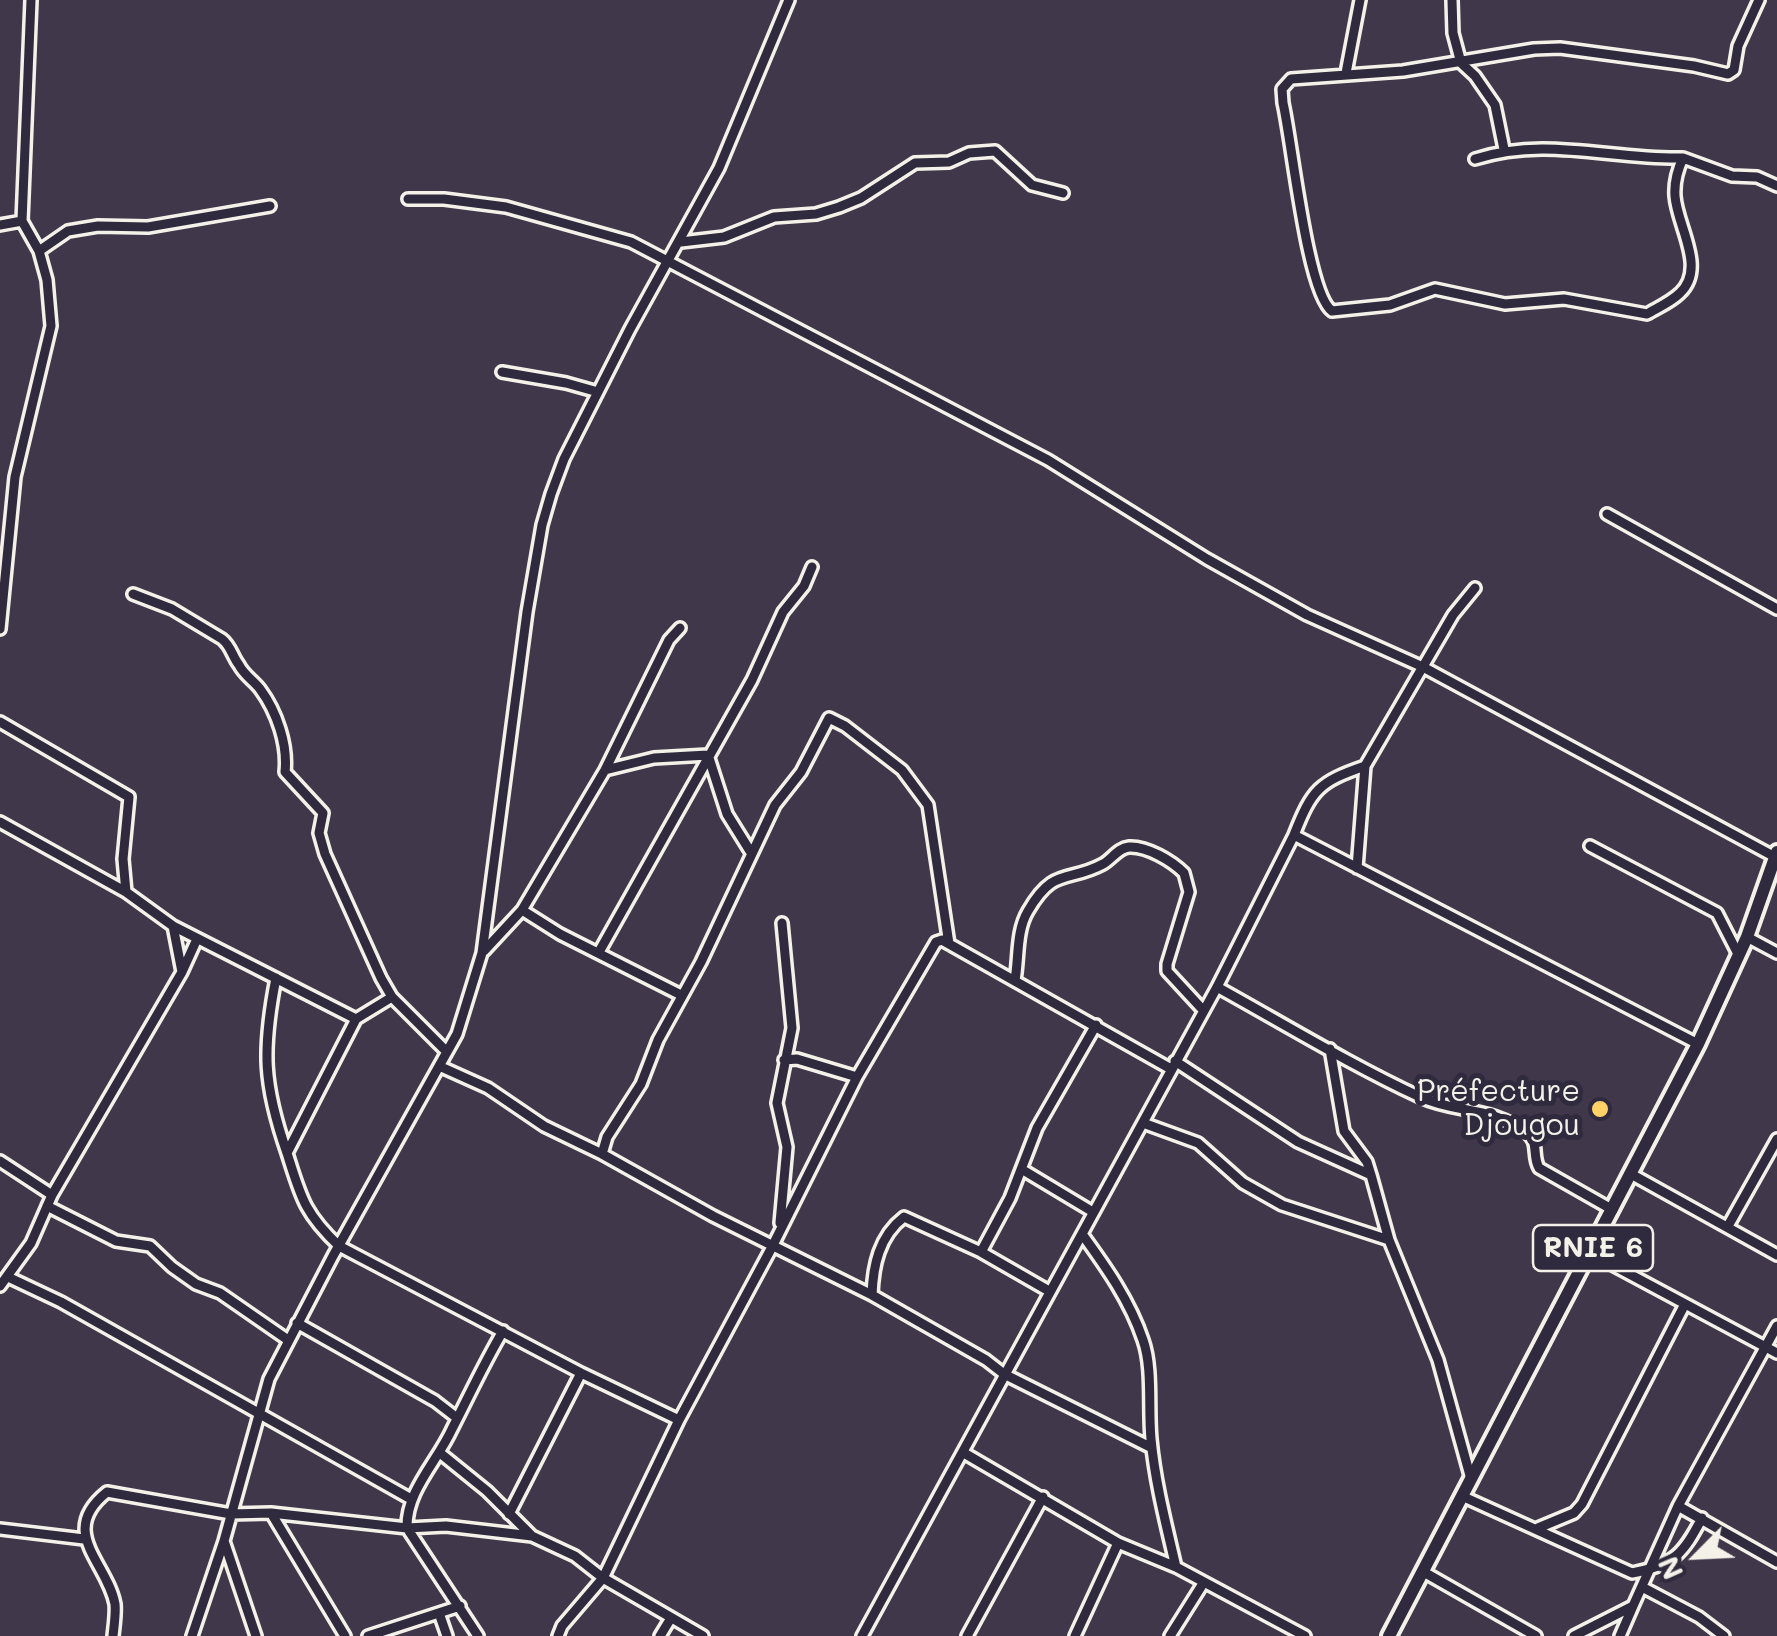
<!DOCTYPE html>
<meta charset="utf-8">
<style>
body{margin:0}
#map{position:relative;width:1777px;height:1636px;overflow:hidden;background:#41374b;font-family:Mali,sans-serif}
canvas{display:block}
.north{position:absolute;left:1647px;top:1506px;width:100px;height:100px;-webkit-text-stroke:8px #2f2a3d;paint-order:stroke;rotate:246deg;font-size:28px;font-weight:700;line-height:40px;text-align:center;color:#f4f1e8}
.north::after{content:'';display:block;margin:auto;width:35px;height:45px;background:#f4f1e8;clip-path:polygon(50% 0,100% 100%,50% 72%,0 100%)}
</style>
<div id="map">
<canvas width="1777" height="1636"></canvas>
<div class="north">N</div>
</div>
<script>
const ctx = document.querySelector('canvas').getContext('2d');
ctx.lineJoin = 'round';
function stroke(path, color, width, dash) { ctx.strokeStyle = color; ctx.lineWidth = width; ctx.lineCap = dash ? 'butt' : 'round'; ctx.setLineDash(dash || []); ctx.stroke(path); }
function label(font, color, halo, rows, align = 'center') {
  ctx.font = font + ' Mali,sans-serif'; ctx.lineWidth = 10; ctx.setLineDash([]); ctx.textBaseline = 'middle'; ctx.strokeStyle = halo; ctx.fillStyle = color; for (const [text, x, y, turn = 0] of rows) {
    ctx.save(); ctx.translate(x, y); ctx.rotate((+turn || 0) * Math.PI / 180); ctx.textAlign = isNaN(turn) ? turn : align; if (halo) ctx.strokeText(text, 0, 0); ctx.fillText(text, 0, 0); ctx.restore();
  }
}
const street = new Path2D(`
 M1452 0 1453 33 1461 63 1475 76 1495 105 1504 149
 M1759 0 1738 46 1734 70 1728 74 1694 66 1560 48 1534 49 1403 71 1291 79 1282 89 1283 103C1292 141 1307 293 1332 311L1390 305 1435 289 1505 304 1564 299 1647 314C1657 308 1671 302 1680 293 1707 268 1677 226 1675 196 1674 182 1677 171 1683 158L1732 176 1757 177 1777 186
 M1346 73 1360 0
 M1475 159C1546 136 1612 160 1683 158
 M408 199H444L506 207 631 242 1048 460 1207 559 1307 615 1423 667 1777 858
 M0 225 22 221
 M681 242 724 237 774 217 816 214 839 207 861 198 915 163 949 162 969 153 995 151 1032 185 1063 193
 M39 251 68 231 98 226 148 227 270 206
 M502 372 566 383 598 392
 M1607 514 1777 609
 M133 594 172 609 222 639C231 646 232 656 239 665 244 675 254 681 260 689 277 712 288 745 285 772L323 813 319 833 325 854 381 978 392 997 447 1052
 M0 629 15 477 51 326 47 280 39 251 22 221 31 0
 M0 722 129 797 123 859 126 892
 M708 755 727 814 750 851
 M605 770 654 758 708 755
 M0 822 126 892 173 926 182 972 52 1195 31 1243 0 1286
 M1294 835C1312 789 1319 782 1365 766
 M1590 846 1717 913 1739 956
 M1357 868 1365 766 1453 615 1475 588
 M522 910 560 934 681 995
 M173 926 356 1019
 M1747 937 1777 953
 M484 951 522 910 605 770 669 640 680 628
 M599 952 752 680 783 612 804 586 812 567
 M182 972 197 939
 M276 978C262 1050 263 1084 287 1153 301 1197 304 1213 339 1246L581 1373 679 1420
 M1015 980C1019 958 1016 931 1028 911 1054 866 1068 883 1103 864 1112 859 1118 848 1129 847 1147 846 1172 861 1184 873L1189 892 1167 964V971L1203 1010
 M1217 987C1284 1024 1351 1065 1420 1097 1457 1114 1490 1105 1528 1134 1539 1143 1532 1156 1539 1168L1613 1210
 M1330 1049 1344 1131 1367 1162 1371 1175 1389 1240 1438 1360 1471 1479
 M784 1060 797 1059 857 1077
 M1175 1061 1298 1142 1371 1175
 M439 1066 488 1088 544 1126 602 1154 713 1216 872 1295 986 1360 1004 1374 1152 1448
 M1143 1123 1198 1143 1243 1183 1282 1205 1389 1240
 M287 1153 356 1019 392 997
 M602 1154 607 1137 641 1084 658 1040 701 962 775 805 801 772 829 718 845 726 902 770 928 805 949 944
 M0 1161 52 1195
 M1023 1170 1093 1212
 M1631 1174 1777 1255
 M47 1206 116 1241 150 1246 172 1267 196 1284 220 1293 288 1340
 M780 1223 787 1147 777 1103 792 1028 782 923
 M1728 1226 1777 1139
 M1082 1234C1106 1267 1130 1301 1143 1340 1153 1368 1148 1407 1151 1439 1155 1482 1166 1524 1176 1567
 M981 1252 1010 1198 1037 1128 1096 1025
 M1590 1253 1777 1353
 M8 1277 61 1302 411 1499
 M872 1295C873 1266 879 1236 904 1217L981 1252 1049 1291
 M297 1323 435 1401 457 1418
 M503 1331C484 1363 469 1396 452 1429 437 1462 406 1491 407 1528L446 1526 532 1536 575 1556 603 1578 703 1636
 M440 1453 487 1491 531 1535
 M964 1453 1118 1543 1176 1567 1305 1636
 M1464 1497 1632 1573C1674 1565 1683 1554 1702 1518
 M1678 1506 1777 1562
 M271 1513 345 1636
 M509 1514 581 1373
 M1538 1528 1574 1513 1582 1504 1685 1304
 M0 1529 84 1539
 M224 1541 256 1636
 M1422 1571 1536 1636
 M1642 1587 1699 1617 1724 1636
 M439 1613 447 1636
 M113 1636C114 1626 116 1614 115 1604 107 1562 57 1532 107 1492L231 1514 271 1513 407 1528 478 1636
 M192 1636 224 1541 269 1379 333 1256 457 1034 482 953 527 612 542 525 551 494 564 459 630 329 719 168 789 0
 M368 1636 460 1606
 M558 1636 562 1626 603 1578 679 1420 772 1247 857 1077 936 942 942 940 1171 1069
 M660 1636 671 1618
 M862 1636 1217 987 1294 835 1698 1044
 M967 1636 1043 1497
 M1075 1636 1118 1543
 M1170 1636 1204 1582
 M1574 1636 1633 1606 1678 1506 1777 1326
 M1620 1636 1633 1606`);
const primary = new Path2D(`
 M1389 1636 1698 1044 1747 937 1777 852`);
stroke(street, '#f4f1e8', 16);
stroke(primary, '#f4f1e8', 20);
stroke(street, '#2f2a3d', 9);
stroke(primary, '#2f2a3d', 12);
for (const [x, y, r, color] of [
 [1600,1109,10,"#ffd166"]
]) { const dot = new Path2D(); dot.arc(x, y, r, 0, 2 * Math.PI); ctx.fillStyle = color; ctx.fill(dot); stroke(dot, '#2f2a3d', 4); }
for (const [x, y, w] of [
 [1593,1248,120]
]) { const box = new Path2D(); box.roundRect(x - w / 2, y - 23, w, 46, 8); ctx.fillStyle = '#2f2a3d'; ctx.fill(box); stroke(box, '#f4f1e8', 2.5); }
label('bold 28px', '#f4f1e8', null, [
 ["RNIE 6",1593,1248]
]);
label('30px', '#f4f1e8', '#2f2a3d', [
 ["Préfecture",1580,1092],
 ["Djougou",1580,1126]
], 'right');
</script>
